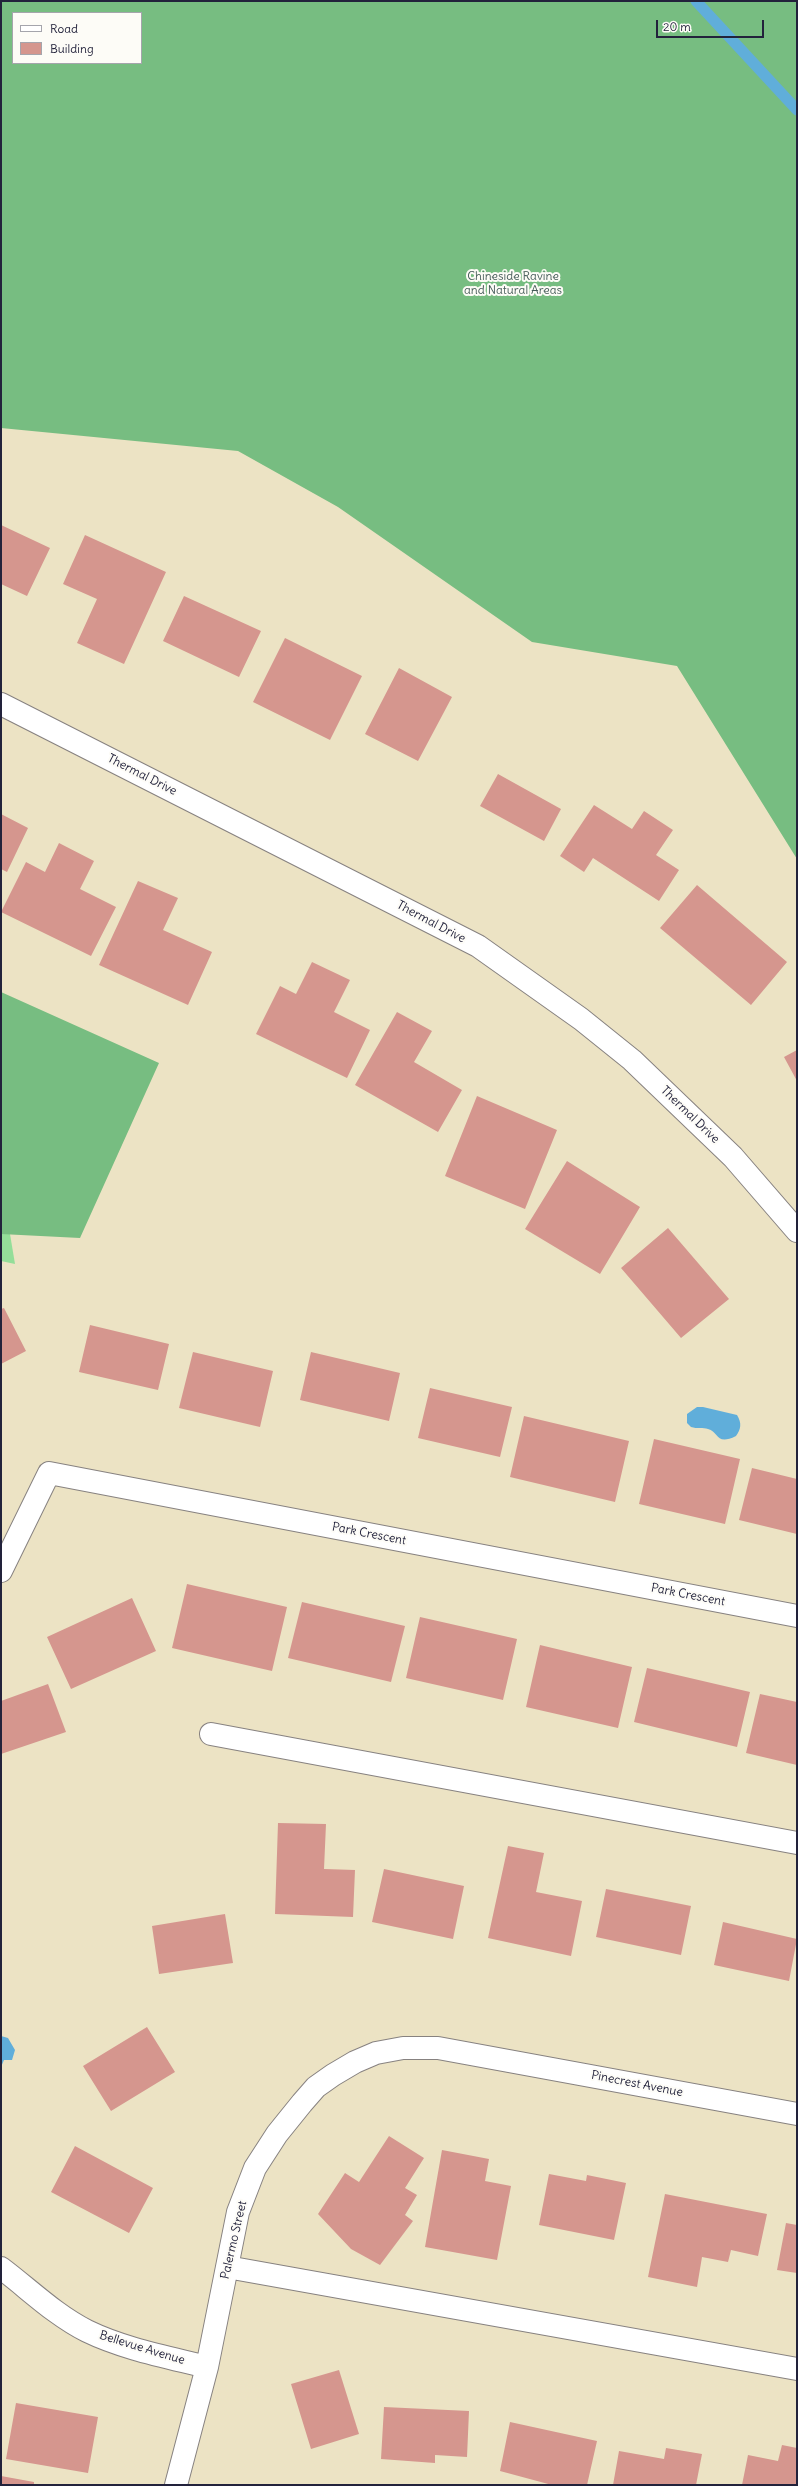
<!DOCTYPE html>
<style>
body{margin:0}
#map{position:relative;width:798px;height:2486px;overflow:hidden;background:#ece3c4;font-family:Delius,sans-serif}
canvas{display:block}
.frame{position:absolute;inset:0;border:2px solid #22223b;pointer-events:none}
.legend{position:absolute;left:12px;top:12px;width:130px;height:52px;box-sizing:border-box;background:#fdfcf7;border:1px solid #a5a5ac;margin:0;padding:5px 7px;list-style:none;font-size:12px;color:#22223b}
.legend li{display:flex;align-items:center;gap:8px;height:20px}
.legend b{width:20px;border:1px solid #a5a5ac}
.scale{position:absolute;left:656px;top:20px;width:108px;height:18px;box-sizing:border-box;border:2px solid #22223b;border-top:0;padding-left:5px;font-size:12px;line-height:14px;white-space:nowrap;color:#22223b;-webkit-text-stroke:3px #fdfcf7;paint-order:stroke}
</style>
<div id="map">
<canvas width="798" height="2486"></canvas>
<div class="frame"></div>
<ul class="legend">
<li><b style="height:5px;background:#fff"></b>Road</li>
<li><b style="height:11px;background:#d5968e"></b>Building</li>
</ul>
<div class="scale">20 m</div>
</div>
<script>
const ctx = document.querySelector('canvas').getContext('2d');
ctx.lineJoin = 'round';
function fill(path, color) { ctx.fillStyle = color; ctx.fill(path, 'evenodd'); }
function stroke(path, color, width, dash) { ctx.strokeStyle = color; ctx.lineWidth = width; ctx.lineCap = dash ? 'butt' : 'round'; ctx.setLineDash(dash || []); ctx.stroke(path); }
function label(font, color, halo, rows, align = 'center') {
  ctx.font = font + ' Delius,sans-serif'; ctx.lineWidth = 4; ctx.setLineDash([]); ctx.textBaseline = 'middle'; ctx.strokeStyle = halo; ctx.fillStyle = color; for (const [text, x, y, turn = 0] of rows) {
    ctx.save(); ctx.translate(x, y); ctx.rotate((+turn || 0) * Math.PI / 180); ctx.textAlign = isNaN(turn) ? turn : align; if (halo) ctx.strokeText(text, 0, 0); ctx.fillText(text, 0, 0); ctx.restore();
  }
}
fill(new Path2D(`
 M1 1180 15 1264 1 1261Z`), '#94de99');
fill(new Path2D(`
 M1 1H797V859L677 666 532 642 338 507 238 451 1 428ZM13 13H141V63H13Z
 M1 992 159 1063 80 1238 1 1234Z`), '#77bd81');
fill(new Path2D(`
 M697 1407H703L737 1415C742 1423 741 1429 736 1436 716 1446 719 1432 708 1429 703 1427 697 1429 691 1427L687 1423V1414Z
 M1 2036 8 2038 15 2050 12 2060H4L1 2067Z`), '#60aeda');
stroke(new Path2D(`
 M696 1 797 110`), '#60aeda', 11);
fill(new Path2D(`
 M1 525 50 548 27 596 1 584Z
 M85 535 166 572 124 664 77 643 97 599 63 584Z
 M184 596 261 631 239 677 163 641Z
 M285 638 362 676 330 740 253 702Z
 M399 668 452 697 418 761 365 734Z
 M498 774 561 809 544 841 480 806Z
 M594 805 632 829 644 811 673 830 656 855 679 870 659 901 593 858 584 872 560 856Z
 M1 814 28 828 7 872 1 869Z
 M59 843 94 861 80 889 116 907 91 956 1 912 26 862 45 872Z
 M138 881 178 898 163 930 212 952 188 1005 99 965Z
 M697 885 787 962 751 1005 660 928Z
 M312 962 350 980 334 1012 370 1030 347 1078 256 1034 280 986 296 994Z
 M397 1012 432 1031 414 1062 462 1090 438 1132 355 1085Z
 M797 1050V1081L784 1057Z
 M477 1096 557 1130 525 1209 445 1176Z
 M567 1161 640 1207 600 1274 525 1229Z
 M668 1228 729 1299 681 1338 621 1268Z
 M4 1308 26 1351 1 1364V1309Z
 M90 1325 169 1344 158 1390 79 1372Z
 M193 1352 273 1371 260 1427 179 1408Z
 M311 1352 400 1373 389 1421 300 1400Z
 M430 1388 512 1407 500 1457 418 1438Z
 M524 1416 629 1441 615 1502 510 1477Z
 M654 1439 740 1459 725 1524 639 1504Z
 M752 1468 797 1479V1534L739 1520Z
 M187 1584 287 1607 272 1671 172 1648Z
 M132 1598 156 1651 71 1689 47 1637Z
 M302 1602 405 1626 391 1682 288 1658Z
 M420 1617 517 1639 503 1700 406 1678Z
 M540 1645 632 1667 618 1728 526 1707Z
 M647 1668 750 1692 737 1747 634 1722Z
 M48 1684 66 1732 1 1754V1701Z
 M760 1694 797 1702V1765L746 1753Z
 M278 1823 326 1824 324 1869 355 1870 353 1917 275 1914Z
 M508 1846 544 1853 536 1892 582 1901 571 1956 488 1938Z
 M384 1869 464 1886 453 1939 372 1922Z
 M606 1889 691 1906 681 1955 596 1937Z
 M225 1914 233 1963 159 1974 152 1926Z
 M723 1922 797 1939 789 1981 714 1965Z
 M147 2027 175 2072 111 2111 83 2066Z
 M389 2136 424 2158 405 2188 417 2195 405 2215 413 2221 380 2265 351 2249 318 2214 345 2173 359 2182Z
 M75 2146 153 2188 129 2233 51 2192Z
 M442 2150 489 2159 485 2181 511 2186 497 2260 425 2247Z
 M549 2174 586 2181 587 2175 626 2183 614 2240 539 2225Z
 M665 2194 767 2214 758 2256 731 2250 728 2262 702 2257 697 2287 648 2277Z
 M786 2223 797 2225V2273L777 2270Z
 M339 2370 359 2434 311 2449 291 2384Z
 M16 2403 98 2417 88 2473 6 2459Z
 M384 2407 469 2411 467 2457 435 2455V2463L381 2459Z
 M510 2422 597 2441 587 2485H552L500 2471Z
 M782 2445 797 2448V2485H742L748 2455 778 2461Z
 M666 2448 702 2454 696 2485H613L619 2451 664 2459Z
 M1 2476 34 2482V2485H1Z`), '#d5968e');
const minor = new Path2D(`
 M1 704 478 946 581 1019 632 1060 733 1157 797 1231
 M1 1571 49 1473 797 1616
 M211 1734 797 1843
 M227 2267 797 2369
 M1 2268C29 2289 55 2315 87 2331 124 2349 167 2357 207 2367
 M176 2485 207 2367 238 2212 255 2168 277 2134 302 2103 316 2087 333 2075 355 2062 376 2053 403 2048H438L797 2114`);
stroke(minor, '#878280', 24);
stroke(minor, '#fff', 22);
label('12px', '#445a57', '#fdfcf7', [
 ["Chineside Ravine",513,277],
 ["and Natural Areas",513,291]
]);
label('12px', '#22223b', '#fdfcf7', [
 ["Thermal Drive",142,775,27],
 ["Thermal Drive",431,922,28],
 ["Thermal Drive",690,1115,44],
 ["Park Crescent",369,1534,11],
 ["Park Crescent",688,1595,11],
 ["Pinecrest Avenue",637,2084,11],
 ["Palermo Street",234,2240,-77],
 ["Bellevue Avenue",142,2348,17]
]);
</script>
